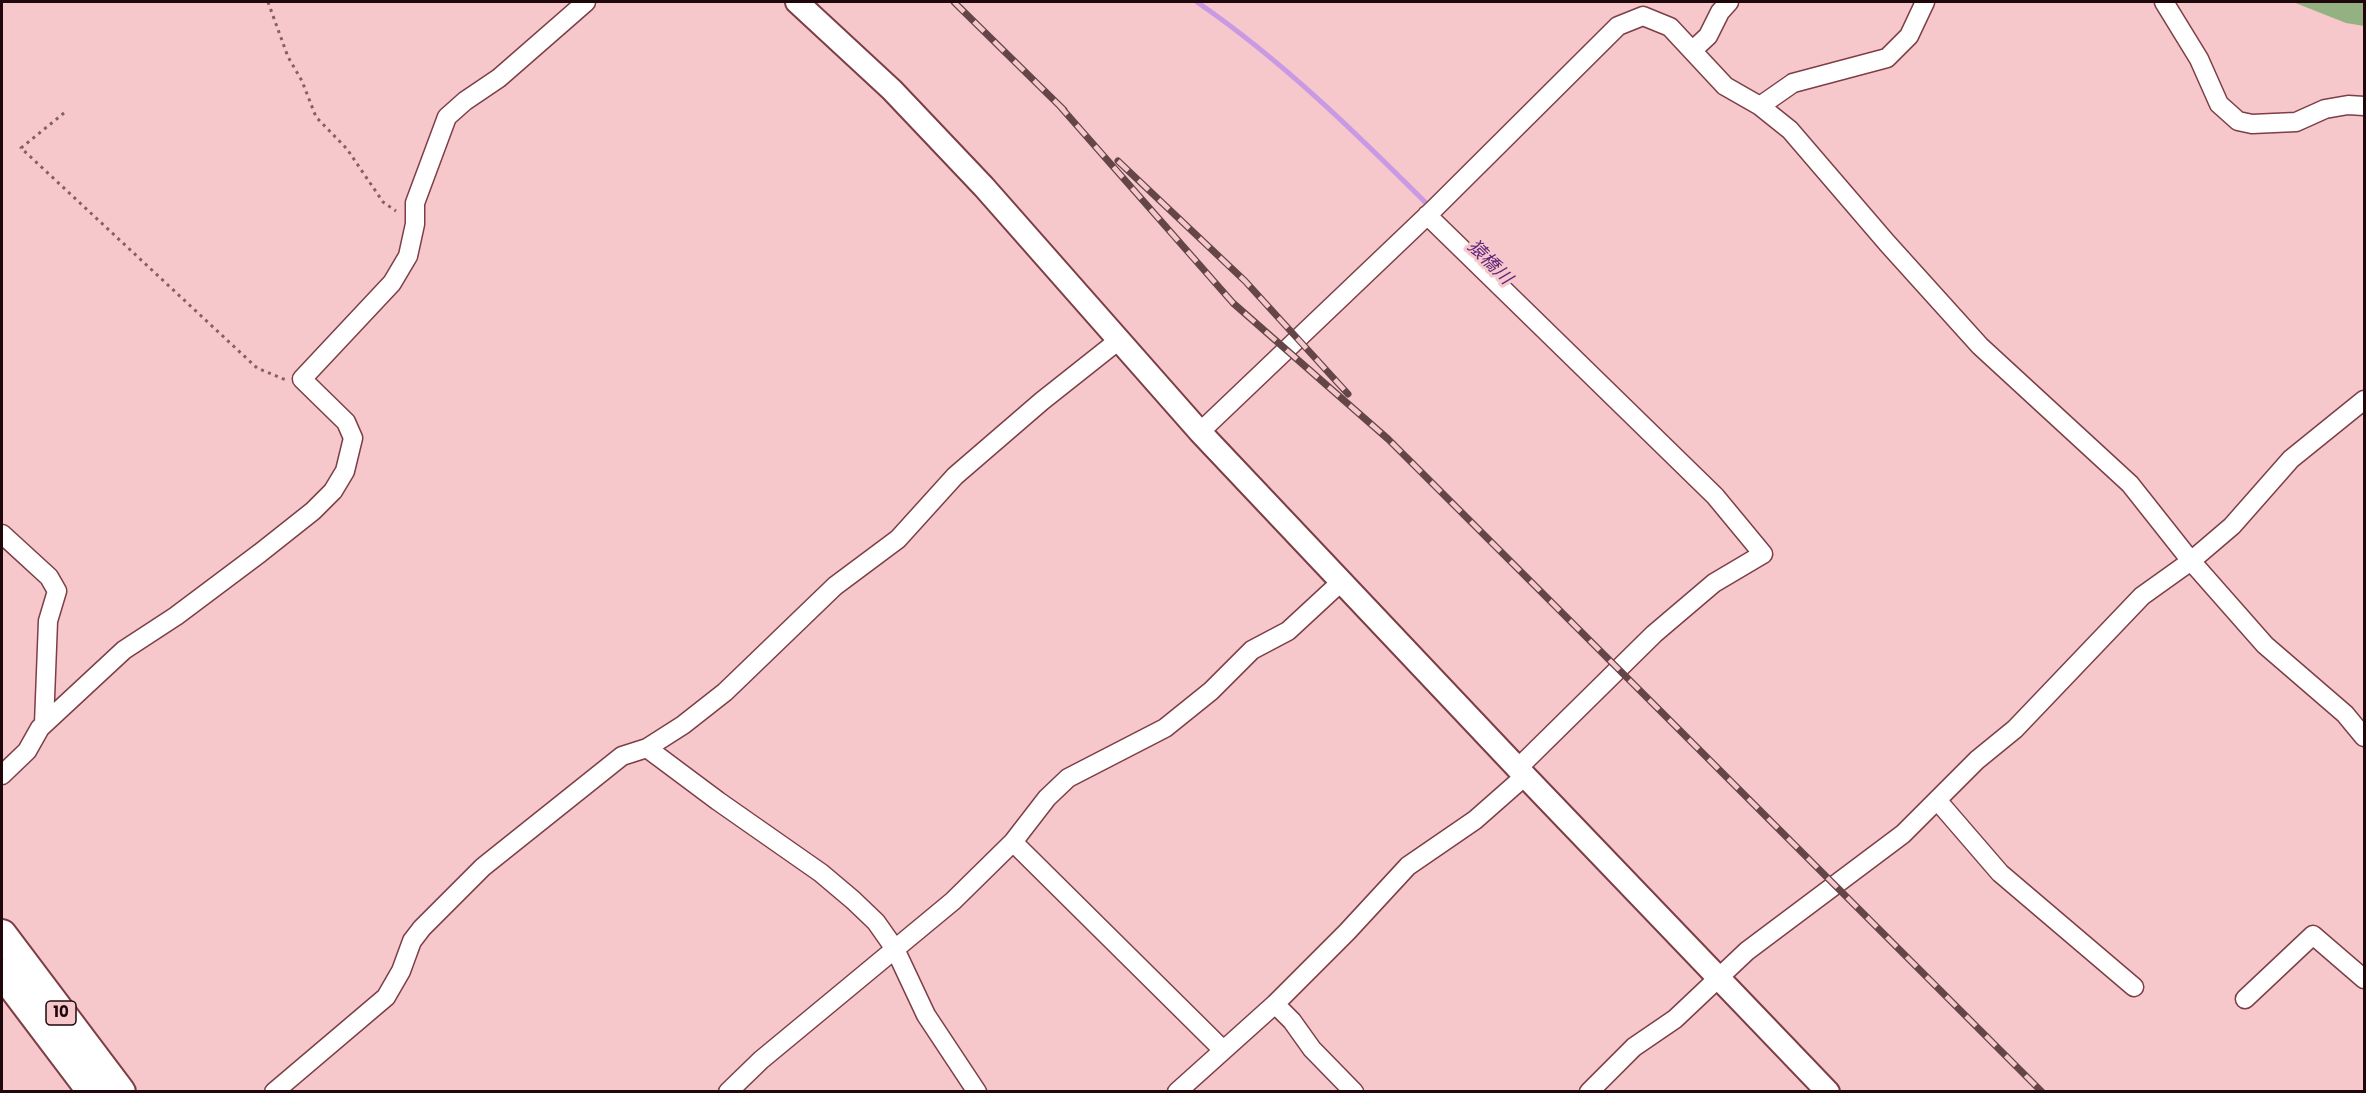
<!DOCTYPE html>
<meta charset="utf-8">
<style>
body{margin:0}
#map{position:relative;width:2366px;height:1093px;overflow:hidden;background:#f6c8cb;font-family:Poppins,sans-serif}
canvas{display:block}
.frame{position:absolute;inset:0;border:3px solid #20070b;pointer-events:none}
</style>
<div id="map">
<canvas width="2366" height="1093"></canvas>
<div class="frame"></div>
</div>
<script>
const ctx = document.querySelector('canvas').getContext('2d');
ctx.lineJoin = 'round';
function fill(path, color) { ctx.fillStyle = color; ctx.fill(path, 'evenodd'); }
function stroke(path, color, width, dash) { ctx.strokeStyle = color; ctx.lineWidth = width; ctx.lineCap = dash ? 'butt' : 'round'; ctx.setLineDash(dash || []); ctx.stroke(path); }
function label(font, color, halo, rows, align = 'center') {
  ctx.font = font + ' Poppins,"Noto Sans JP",sans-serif'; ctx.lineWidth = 6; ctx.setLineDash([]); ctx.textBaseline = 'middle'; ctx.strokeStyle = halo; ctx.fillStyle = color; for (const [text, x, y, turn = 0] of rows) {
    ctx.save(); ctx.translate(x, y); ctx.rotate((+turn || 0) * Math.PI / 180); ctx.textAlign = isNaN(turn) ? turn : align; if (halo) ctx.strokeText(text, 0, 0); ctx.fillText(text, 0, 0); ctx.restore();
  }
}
fill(new Path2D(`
 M2293 2H2364V26L2346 23Z`), '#94b181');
stroke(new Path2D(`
 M1197 2C1283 61 1357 134 1431 208`), '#c99ae3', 5);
const minor = new Path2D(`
 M2164 2 2199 59 2219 104 2238 121 2252 124 2296 122 2325 109 2348 105 2364 106
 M1693 50 1708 36 1720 12 1729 2
 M1760 106 1793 83 1887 58 1909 36 1925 2
 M1427 215 1715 496 1763 554 1714 583 1654 634 1518 768
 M1200 432 1435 208 1618 26 1643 16 1670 27 1725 86 1760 106 1790 130 1887 243 1980 346 2130 484 2191 561 2265 645 2345 714 2364 737
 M2 534 49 577 57 591 48 621 44 724
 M647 748 718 801 821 873 853 900 876 922 895 949 926 1015 977 1092
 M2 775 27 751 40 728 124 650 176 616 260 553 313 511 333 491 345 471 353 438 346 422 302 379 392 283 408 256 415 224V203L447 117 465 101 499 78 586 2
 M1937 800 2000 873 2134 987
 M1013 842 1222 1049
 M2245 999 2313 935 2364 979
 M1275 1004 1292 1021 1312 1049 1354 1092
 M274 1092 386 997 401 971 412 941 422 928 483 867 622 756 647 748 683 725 725 692 835 586 898 539 955 476 1042 401 1119 340
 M728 1092 761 1060 953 901 1013 842 1047 798 1068 778 1165 728 1211 691 1252 650 1288 631 1341 582
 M1177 1092 1275 1004 1347 932 1408 866 1475 820 1525 776
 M1589 1092 1634 1047 1675 1019 1747 951 1903 834 1977 760 2015 729 2142 596 2191 561 2232 526 2291 459 2364 400`);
const tertiary = new Path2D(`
 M797 2 892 90 984 187 1200 432 1525 776 1828 1092`);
const primary = new Path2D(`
 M2 934 121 1092
 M2 973 92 1092`);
stroke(minor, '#7d3e46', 21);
stroke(tertiary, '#7d3e46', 26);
stroke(primary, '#7d3e46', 32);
stroke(new Path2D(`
 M268 2 288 57 302 81 316 117 347 149 383 202 396 211
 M64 113 21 148 257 368 286 380`), '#826063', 3, [3, 4.5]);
stroke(minor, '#fff', 18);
stroke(tertiary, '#fff', 22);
stroke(primary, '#fff', 28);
const rail = new Path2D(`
 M954 2 1064 110
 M1058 104 1233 303 1388 439 2042 1092
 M1118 161 1245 281 1348 394`);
stroke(rail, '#644548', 7);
stroke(rail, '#f6c8cb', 4.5, [14]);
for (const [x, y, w] of [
 [61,1013,30]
]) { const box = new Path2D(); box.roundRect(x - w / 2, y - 12, w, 24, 4.5); ctx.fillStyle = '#f6c8cb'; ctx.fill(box); stroke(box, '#20070b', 1.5); }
label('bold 15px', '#20070b', null, [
 ["10",61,1013]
]);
label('italic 18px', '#5f247a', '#f6c8cb', [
 ["猿橋川",1489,263,45]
]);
</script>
